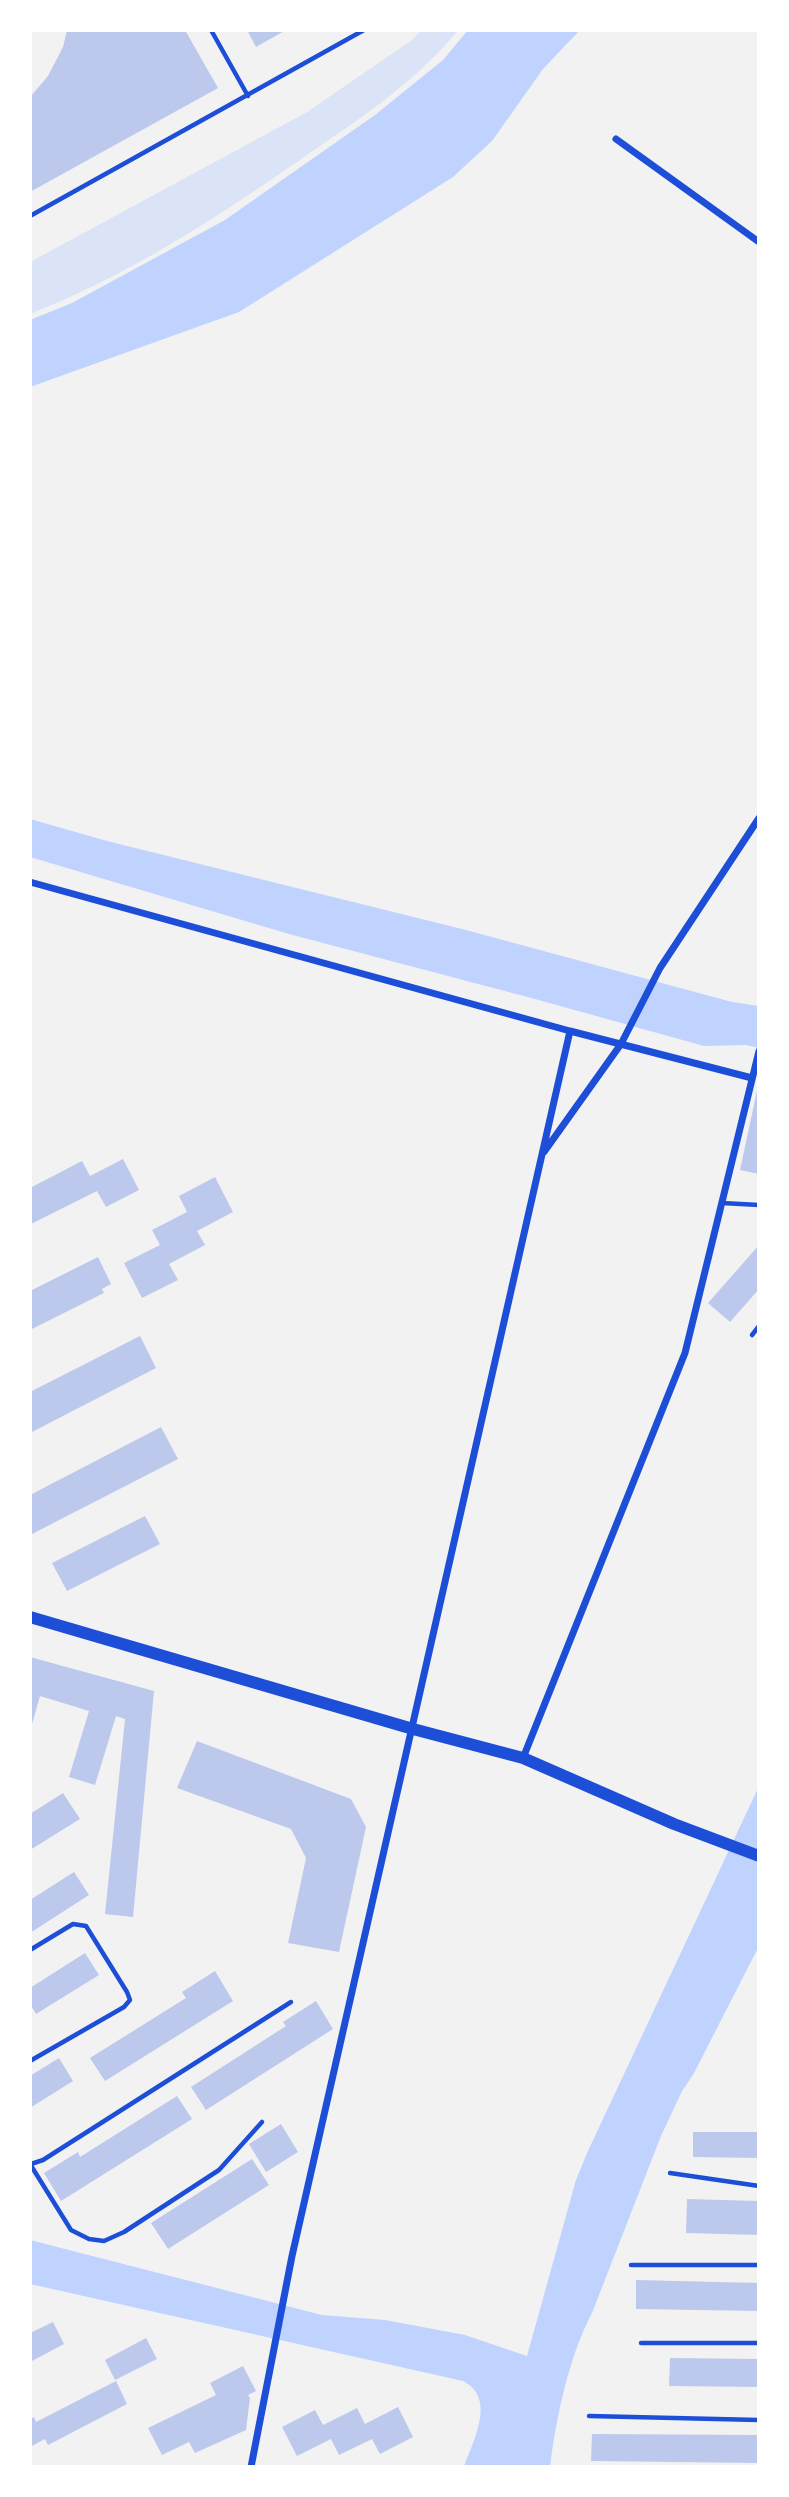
<!DOCTYPE html>
<style>
body{margin:0}
#map{position:relative;width:789px;height:2497px;overflow:hidden;background:#f2f2f2;font-family:"PT Sans Narrow",sans-serif}
canvas{display:block}
.frame{position:absolute;inset:0;border:32px solid #fff;pointer-events:none}
</style>
<div id="map">
<canvas width="789" height="2497"></canvas>
<div class="frame"></div>
</div>
<script>
const ctx = document.querySelector('canvas').getContext('2d');
ctx.lineJoin = 'round';
function fill(path, color) { ctx.fillStyle = color; ctx.fill(path, 'evenodd'); }
function stroke(path, color, width, dash) { ctx.strokeStyle = color; ctx.lineWidth = width; ctx.lineCap = dash ? 'butt' : 'round'; ctx.setLineDash(dash || []); ctx.stroke(path); }
fill(new Path2D(`
 M421 30H458C417 81 361 118 307 155 221 215 128 276 30 314V262L307 112 412 40Z`), '#dbe4f7');
fill(new Path2D(`
 M468 30H580L543 69 492 141 453 177 239 312 30 387V320L72 303 225 220 375 115 443 60Z
 M30 819 107 841 466 930 732 1002 759 1006V1048L746 1045 704 1046 535 999 289 934 30 857Z
 M759 1786V1946L693 2075 682 2091 661 2136 592 2313C569 2356 556 2418 550 2467H464C473 2441 497 2398 463 2381L30 2284V2240L322 2315 385 2320 465 2335 527 2356 576 2180 587 2153Z`), '#bfd3fe');
fill(new Path2D(`
 M67 30H185L218 88 30 192V97L48 76 63 47Z
 M247 30H286L256 47Z
 M758 1086H759V1174L740 1170Z
 M123 1159 139 1190 106 1207 97 1191 31 1224 30 1188 82 1161 90 1176Z
 M215 1177 233 1212 197 1231 205 1245 169 1264 178 1280 142 1298 124 1263 160 1245 152 1230 187 1212 179 1196Z
 M759 1245V1289L730 1322 708 1303Z
 M98 1257 111 1284 102 1289 104 1293 30 1330V1291Z
 M140 1336 156 1368 30 1433V1392Z
 M161 1427 178 1459 30 1535V1495Z
 M145 1516 160 1544 67 1591 52 1563Z
 M30 1657 154 1691 133 1917 105 1914 125 1719 116 1716 95 1785 69 1777 89 1711 40 1696 30 1731Z
 M197 1741 351 1799 366 1827 339 1952 288 1943 306 1858 291 1829 177 1788Z
 M63 1793 80 1819 30 1850V1814Z
 M74 1872 89 1895 30 1933V1900Z
 M85 1953 99 1975 36 2014 30 2004V1988Z
 M215 1971 233 2001 105 2081 90 2058 186 1998 182 1992Z
 M316 2001 333 2029 206 2110 191 2087 286 2026 283 2022Z
 M59 2058 73 2081 30 2108V2076Z
 M177 2096 192 2119 61 2201 44 2173 78 2152 80 2157Z
 M281 2124 298 2152 266 2172 249 2144Z
 M693 2132H759V2158L693 2157Z
 M252 2159 269 2185 168 2249 151 2223Z
 M687 2199 759 2201V2235L686 2233Z
 M636 2280 759 2283V2311L636 2309Z
 M53 2322 64 2344 30 2362V2333Z
 M146 2338 157 2359 115 2380 105 2360Z
 M670 2358 759 2359V2387L669 2386Z
 M243 2366 256 2391 248 2395 250 2398 246 2430 195 2453 189 2442 162 2455 148 2428 216 2395 210 2383Z
 M116 2381 127 2404 48 2445 45 2439 30 2447V2419L34 2417 36 2422Z
 M398 2407 413 2437 380 2454 372 2439 339 2455 331 2439 297 2456 282 2427 315 2410 323 2425 357 2408 365 2424Z
 M592 2434 759 2435V2463L591 2461Z`), '#bdc9ec');
stroke(new Path2D(`
 M211 30 248 96
 M30 216 364 30
 M722 1203 759 1205
 M752 1335 759 1326
 M30 1950 73 1924 86 1926 127 1992 130 2000 124 2007 30 2061
 M30 2164 71 2230 89 2239 104 2241 124 2232 219 2170 262 2122
 M31 2164 43 2160 291 2002
 M670 2173 759 2186
 M631 2265H759
 M641 2343H759
 M589 2416 759 2420`), '#1d4ed8', 4.5);
stroke(new Path2D(`
 M616 139 759 242
 M30 882 570 1031
 M544 1152 621 1044 660 968 759 818
 M523 1758 685 1353 759 1051
 M251 2467 292 2256 570 1031 752 1078`), '#1d4ed8', 7);
stroke(new Path2D(`
 M30 1617 413 1729 523 1758 674 1824 759 1856`), '#1d4ed8', 12);
</script>
